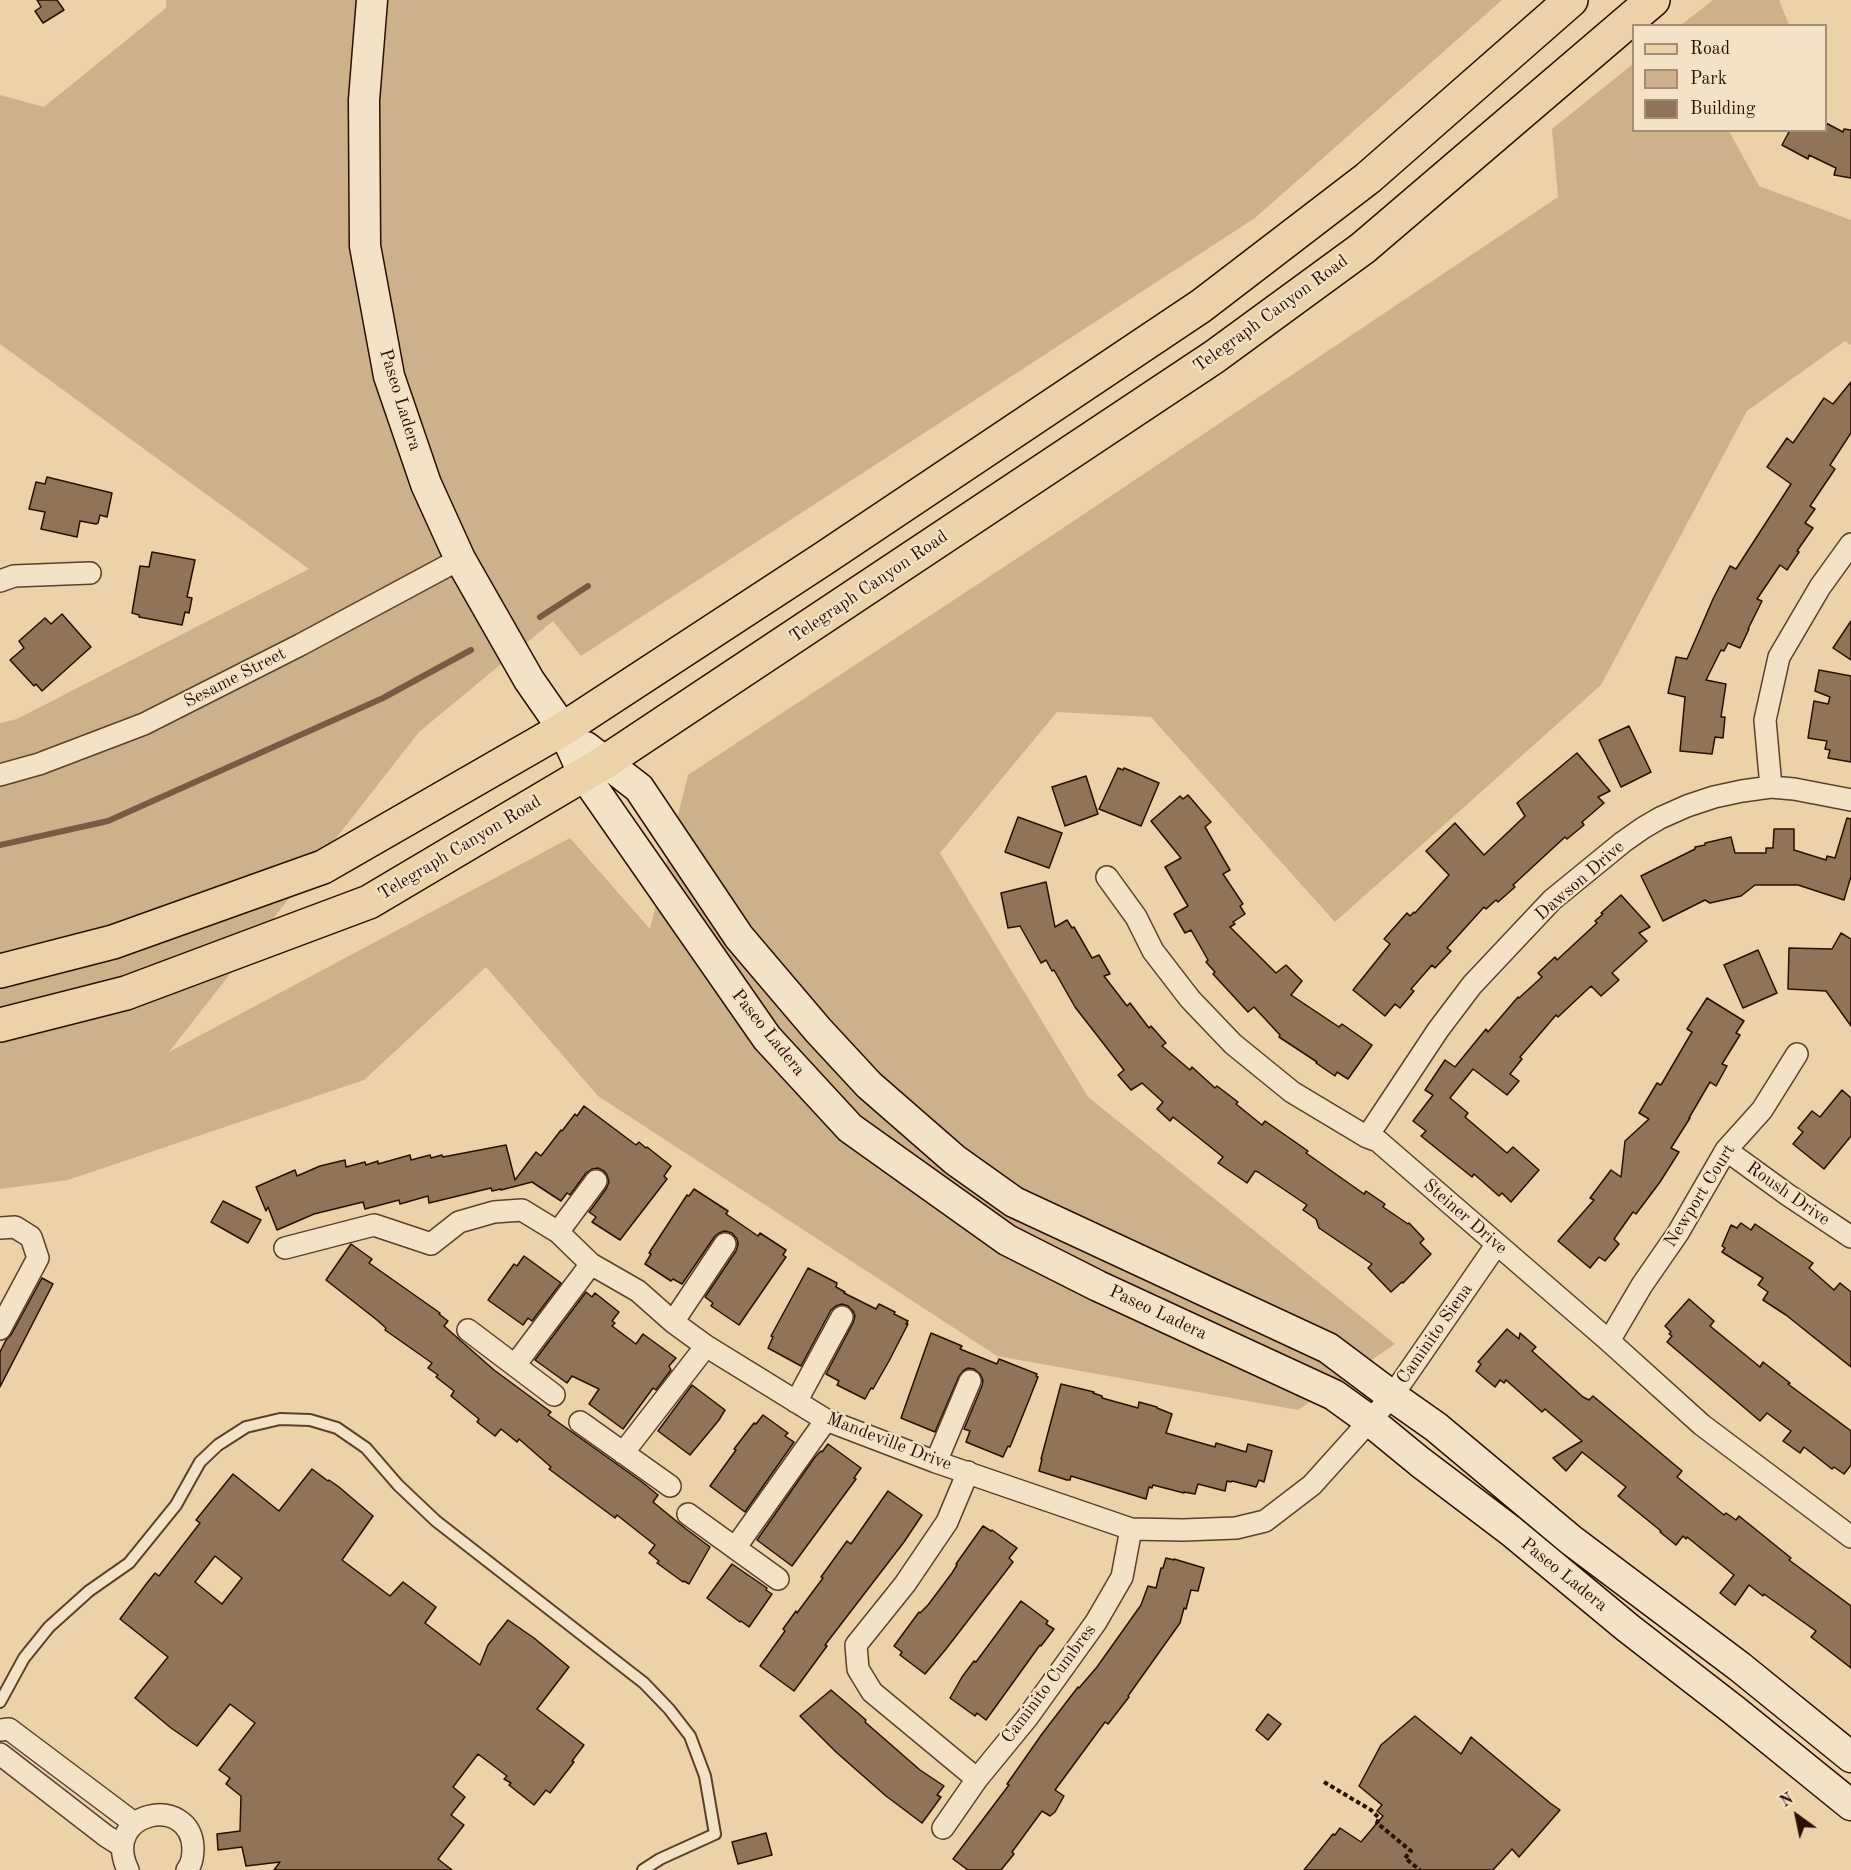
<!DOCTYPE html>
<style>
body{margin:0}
#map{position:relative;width:1851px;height:1870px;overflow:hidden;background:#ecd2a8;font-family:"Old Standard TT",serif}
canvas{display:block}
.legend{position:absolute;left:1632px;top:24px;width:195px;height:108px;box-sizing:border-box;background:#f3e2c6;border:2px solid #a48d77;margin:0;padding:8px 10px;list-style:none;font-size:18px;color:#2d0e00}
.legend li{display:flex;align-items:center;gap:12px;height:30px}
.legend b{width:30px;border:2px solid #a48d77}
.north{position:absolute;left:1767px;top:1786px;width:60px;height:60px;-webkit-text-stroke:4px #f3e2c6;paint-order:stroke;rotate:327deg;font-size:16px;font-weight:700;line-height:24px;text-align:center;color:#2d0e00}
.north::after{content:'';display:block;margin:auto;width:21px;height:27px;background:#2d0e00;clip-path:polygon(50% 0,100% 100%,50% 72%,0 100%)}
</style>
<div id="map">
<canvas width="1851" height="1870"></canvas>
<ul class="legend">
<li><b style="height:8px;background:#ecd2a8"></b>Road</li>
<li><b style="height:16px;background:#ccb18b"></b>Park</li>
<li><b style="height:16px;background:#907457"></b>Building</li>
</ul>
<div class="north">N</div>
</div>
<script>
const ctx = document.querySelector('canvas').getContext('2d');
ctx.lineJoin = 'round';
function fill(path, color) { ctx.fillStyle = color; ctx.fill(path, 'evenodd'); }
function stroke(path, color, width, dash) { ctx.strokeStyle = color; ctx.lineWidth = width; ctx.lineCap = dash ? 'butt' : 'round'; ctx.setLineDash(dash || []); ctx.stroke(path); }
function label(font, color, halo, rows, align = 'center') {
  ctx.font = font + ' "Old Standard TT",serif'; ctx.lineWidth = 4.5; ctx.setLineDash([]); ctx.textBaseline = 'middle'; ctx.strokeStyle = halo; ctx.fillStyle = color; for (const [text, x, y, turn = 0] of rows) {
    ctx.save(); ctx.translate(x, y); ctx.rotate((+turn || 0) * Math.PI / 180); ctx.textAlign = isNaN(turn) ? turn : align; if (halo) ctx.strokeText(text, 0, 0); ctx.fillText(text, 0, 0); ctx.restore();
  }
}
fill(new Path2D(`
 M166 0H1502L1255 218 581 656 553 621 419 732 169 1052 570 838 650 929 688 775 1054 534 1558 197 1552 129 1633 64 1634 130 1729 131 1759 186 1851 220V345L1845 341 1747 411 1601 685 1335 922 1151 717 1057 712 940 853 1088 1097 1395 1344 1298 1410 997 1356 598 1096 486 967 364 1080 68 1180 0 1189V723L17 719 309 569 0 344V95L44 107 166 8Z
 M1713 0H1779L1789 25H1681Z`), '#ccb18b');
stroke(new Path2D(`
 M540 617 588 586
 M0 845 108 821 383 698 471 650`), '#795b43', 6);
const building = new Path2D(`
 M37 0H57L64 10 43 23 35 11 41 7Z
 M1826 123 1843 132 1844 129 1851 130V178L1834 175 1836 168 1809 155 1808 159 1782 145 1790 130H1826Z
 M1851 382V433L1830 465 1835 469 1810 506 1815 509 1805 523 1813 528 1797 551 1799 552 1787 570 1780 565 1757 599 1762 601 1748 629H1749L1740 648 1728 643 1724 651 1721 650 1706 680 1726 684 1721 717H1725L1723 738 1715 737 1712 754 1680 751 1685 697 1668 693 1676 657 1687 659 1713 599 1730 566 1736 569 1791 484 1767 467 1787 438 1793 443 1824 398 1833 404Z
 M47 477 112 493 107 517 100 515 98 523 96 524 80 521 77 537 41 529 45 512 29 509 36 482 45 484Z
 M152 552 195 560 187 597 192 598 189 613 185 612 182 625 139 617V615L132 613 140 566 149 567Z
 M62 614 91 647 42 691 36 684 34 686 10 660 24 648 19 641 45 618 51 624Z
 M1851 621V660L1833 648Z
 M1819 670 1851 676V762L1828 758 1830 750 1825 749 1827 741 1808 738 1814 701 1828 704 1830 697 1815 691Z
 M1629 726 1651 772 1621 787 1599 740Z
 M1577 753 1610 791 1598 797 1604 803 1582 822 1584 825 1567 839 1565 837 1513 885 1515 887 1498 902 1496 900 1486 909 1484 907 1447 948 1451 951 1435 968 1432 965 1411 989 1414 991 1400 1008 1395 1004 1385 1016 1353 990 1390 944 1384 939 1407 913 1410 916 1414 912 1415 913 1449 875 1426 851 1455 823 1484 855 1525 816 1517 803Z
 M1118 768 1123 770 1124 768 1159 783 1141 826 1099 809Z
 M1086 776 1098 814 1065 826 1052 787Z
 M1188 795 1211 822 1205 827 1230 870 1223 874 1243 904 1240 906 1245 914 1233 922 1235 924 1230 927 1276 973 1286 965 1302 981 1291 995 1339 1027 1342 1024 1372 1045 1348 1079 1337 1072 1335 1076 1316 1063 1317 1062 1279 1037 1280 1035 1254 1007 1248 1012 1213 974 1215 972 1206 962 1208 960 1191 930 1185 933 1174 914 1188 906 1165 867 1181 858 1151 821 1180 796 1183 799Z
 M1018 817 1062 833 1049 868 1005 852Z
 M1847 818 1851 819V876L1844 900 1798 885H1755L1741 896 1710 903 1705 900 1663 921 1641 876 1695 849V847L1705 845V843L1731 837 1735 853H1766V848H1773L1774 829H1794V850L1826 860 1827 856 1835 858Z
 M1046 882 1055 927 1067 920 1072 928 1074 927 1092 958 1099 955 1110 974 1104 976 1127 1006 1130 1003 1149 1028 1151 1026 1166 1043 1162 1046 1190 1070 1192 1067 1215 1088 1217 1086 1238 1102 1236 1104 1262 1125 1265 1121 1308 1151 1306 1153 1364 1194 1366 1191 1385 1204 1383 1207 1408 1224 1409 1223 1424 1239 1420 1243 1431 1254 1403 1283 1402 1282 1391 1292 1368 1268 1372 1264 1319 1228 1316 1219 1303 1210 1307 1205 1258 1172 1255 1171 1247 1183 1218 1163 1223 1157 1173 1117 1170 1121 1157 1109 1163 1102 1142 1083 1131 1090 1118 1075 1124 1070 1075 1007 1054 970 1052 971 1046 960 1041 963 1020 926 1008 928 1001 893Z
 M1621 895 1650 927 1639 933 1647 941 1612 973 1619 980 1601 996 1591 986 1558 1017 1556 1015 1520 1057 1522 1059 1510 1074 1519 1081 1507 1095 1473 1069 1450 1098 1468 1113 1465 1117 1507 1153 1513 1147 1539 1170 1511 1202 1502 1193 1499 1196 1474 1174 1472 1177 1421 1136 1426 1131 1413 1121 1433 1095 1425 1090 1445 1060 1455 1067 1486 1029 1488 1032 1518 997 1519 998 1542 977 1538 973 1555 957 1557 960 1597 923 1595 921 1603 914 1601 913Z
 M1841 933 1851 939V1026L1826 991 1788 989 1789 948 1832 949Z
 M1758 950 1777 993 1743 1008 1724 965Z
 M1707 998 1744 1021 1736 1033 1740 1035 1722 1064 1727 1066 1716 1086 1710 1082 1689 1118H1690L1671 1148 1679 1152 1660 1182 1636 1214 1633 1212 1614 1239 1619 1244 1605 1261 1599 1257 1590 1268 1558 1241 1594 1200 1590 1198 1611 1170 1621 1177 1625 1141 1649 1119 1639 1113 1657 1083 1661 1085 1692 1032 1687 1029Z
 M1842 1090 1851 1098V1136L1824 1169 1793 1144 1803 1132 1798 1128 1812 1111 1820 1117Z
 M584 1106 636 1145 639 1142 646 1148 647 1147 671 1166 664 1176 667 1179 620 1240 592 1222 596 1217 589 1212 590 1211 606 1189 609 1182 607 1175 604 1171 598 1168 592 1169 586 1173 570 1195 567 1193 561 1201 532 1182 501 1190V1189L492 1191 491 1188 429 1203 428 1196 400 1204 399 1200 365 1209 363 1202 314 1214 277 1230 268 1207 266 1211 256 1187 295 1170 297 1176 320 1166 345 1160 346 1167 365 1162 366 1165 378 1161V1164L410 1155 411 1160 430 1155 431 1158 442 1155 443 1157 506 1145 515 1180 536 1152 541 1156 561 1130 562 1131 575 1114 577 1116Z
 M694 1189 728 1211 726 1214 758 1236 760 1233 786 1250 783 1255 786 1257 739 1325 711 1306 713 1303 705 1297 736 1251 738 1244 737 1239 732 1233 725 1231 719 1233 715 1236 682 1284 673 1279 671 1281 645 1264 651 1254 649 1253 687 1195 689 1196Z
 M223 1201 261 1220 248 1243 211 1222Z
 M1741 1223 1751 1230 1755 1224 1813 1263 1809 1268 1834 1290 1840 1283 1851 1292V1367L1786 1315 1763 1300 1768 1292 1758 1285 1763 1278 1722 1252 1725 1248 1722 1246 1731 1225 1737 1228Z
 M351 1244 372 1259 369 1263 440 1313 439 1314 448 1321 444 1326 494 1370 551 1412 548 1415 642 1482 658 1495 653 1502 686 1529 710 1547 689 1584 684 1581 683 1582 657 1563 659 1561 649 1553 655 1545 617 1515 615 1518 549 1469 551 1467 519 1439 517 1442 501 1429 495 1436 477 1422 479 1419 451 1396 454 1391 436 1377 438 1375 428 1368 432 1363 385 1330 386 1328 377 1320 326 1280Z
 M524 1256 561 1283 532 1321 528 1318 523 1325 488 1300 514 1264 517 1266Z
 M808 1268 837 1283 836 1287 845 1292 844 1293 876 1309 879 1304 895 1312 894 1314 908 1321 906 1324H908L889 1361 873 1389 871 1388 865 1399 837 1385 839 1381 826 1374 853 1323 855 1316 853 1311 848 1306 842 1304 836 1306 831 1310 801 1366 768 1348 773 1337 771 1336Z
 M42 1278 53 1284 0 1387V1352L6 1340 11 1335Z
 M586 1292 592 1297 595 1293 619 1312 612 1321 615 1323 612 1326 636 1344 643 1334 676 1358 669 1366 671 1370 656 1390 653 1388 623 1429 589 1404 599 1389 572 1376 567 1383 535 1360Z
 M1689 1299 1714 1321 1710 1326 1760 1367 1763 1362 1790 1383 1788 1384 1851 1431V1465L1844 1474 1834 1467 1832 1469 1804 1447 1800 1453 1783 1441 1791 1431 1767 1413 1760 1421 1667 1342 1672 1336 1669 1334 1671 1332 1665 1326Z
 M1507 1329 1519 1339 1520 1333 1536 1347 1532 1351 1583 1397 1589 1400 1593 1396 1682 1471 1677 1477 1724 1515 1726 1513 1736 1520 1739 1516 1791 1558 1789 1560 1851 1606V1668L1811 1637 1816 1631 1764 1594 1763 1596 1749 1585 1735 1605 1720 1593 1734 1575 1687 1537 1686 1539 1683 1536 1676 1545 1660 1532 1661 1531 1618 1496 1626 1487 1582 1452 1566 1471 1553 1458 1582 1441 1545 1409 1542 1412 1506 1380 1504 1383 1500 1380 1495 1387 1476 1371 1481 1364 1478 1362Z
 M931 1333 962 1346 960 1349 997 1364 999 1359 1037 1374 1036 1376 1038 1377 1029 1400 1010 1447 1008 1446 1003 1457 966 1442 970 1431 964 1429 982 1386 983 1380 980 1374 974 1369 968 1368 963 1371 959 1376 935 1432 901 1418Z
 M1061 1384 1094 1392 1093 1393 1102 1396V1398L1138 1408 1139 1402 1157 1407V1408L1172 1414 1166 1433 1215 1447 1216 1443 1246 1452 1248 1444 1272 1451 1264 1482 1259 1480 1256 1487 1232 1481 1231 1482 1227 1481 1225 1491 1198 1484 1195 1494 1184 1492V1493L1153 1485 1152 1488 1149 1487 1146 1499 1071 1476 1070 1480H1067L1042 1472 1039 1471 1042 1459H1041Z
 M692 1385 725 1410 719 1420 690 1455 658 1431Z
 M763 1415 788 1433 785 1436 794 1442 745 1512 710 1486 736 1450 734 1449 754 1423 756 1424Z
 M828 1444 861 1468 854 1478 856 1479 792 1566 757 1540 815 1457 821 1451 822 1452Z
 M312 1469 328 1481 329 1480 339 1487 373 1516 342 1560 390 1596 403 1582 436 1607 425 1623 480 1665 488 1645 508 1620 534 1638 569 1667 537 1709 584 1745 572 1761 574 1762 550 1793 546 1790 534 1805 509 1785 511 1783 504 1779 507 1776 478 1754 453 1787 465 1797 451 1815 464 1825 438 1859 452 1870H274L280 1862 246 1866 242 1847 218 1850 217 1834 240 1831 241 1796 226 1784 230 1778 219 1770 255 1723 230 1704 197 1746 171 1728 135 1698 168 1657 120 1619 147 1583 155 1573 159 1576 200 1523 196 1520 233 1474 279 1511ZM215 1556 242 1578 222 1604 195 1582Z
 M888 1491 922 1515 904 1542 825 1645 827 1646 794 1691 760 1666 785 1631 783 1629 796 1611 797 1613 823 1578 821 1577 847 1541 851 1544Z
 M983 1526 991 1531 992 1530 1017 1548 1009 1558 1013 1562 946 1649 925 1674 900 1655 902 1652 894 1646 919 1612 920 1613 928 1605 952 1573 957 1565 956 1564Z
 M1166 1558 1174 1560V1559L1204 1568 1198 1591 1191 1590 1186 1609 1184 1608 1180 1623 1128 1696 1129 1697 1108 1724 1105 1722 1055 1790 1064 1796 1055 1812 1050 1816 1042 1811 1012 1852 1014 1854 1001 1870H968L953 1859 1009 1785 1007 1784 1042 1734 1078 1687 1079 1688 1097 1667 1141 1605 1148 1586 1156 1588 1161 1568H1163Z
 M732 1564 767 1588 766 1590 772 1594 749 1627 741 1621 740 1622 707 1598Z
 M1021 1601 1048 1621 1046 1624 1054 1629 1041 1646 1040 1645 986 1720 977 1713 975 1716 950 1698 962 1677 974 1661 976 1662Z
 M831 1690 866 1720 865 1722 920 1770 944 1786 937 1795 941 1797 922 1823 886 1796 836 1752 800 1716Z
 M1268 1714 1281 1724 1268 1740 1256 1730Z
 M1415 1716 1461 1754 1471 1737 1550 1803 1560 1810 1519 1857 1512 1849 1493 1870H1304L1333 1834 1335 1835 1340 1828 1361 1842 1383 1816 1377 1811 1382 1805 1359 1786 1381 1745Z
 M766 1833 772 1855 738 1864 732 1842Z`);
fill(building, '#907457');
stroke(building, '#2d0e00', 1.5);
const lane = new Path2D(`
 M0 1702 24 1658 49 1627 89 1591 129 1563 176 1505 200 1462 218 1445 246 1427 280 1419 310 1420 337 1428 366 1448 398 1485 436 1521 644 1683 669 1709 690 1736 705 1776 715 1834 660 1859 643 1870`);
const street = new Path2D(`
 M0 581 14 576 90 573
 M0 775 39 764 144 724 300 645 460 559
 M1771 787 1765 720 1779 657 1820 587 1851 544
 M1107 877 1136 917 1153 951 1190 999 1233 1044 1292 1092 1367 1137 1378 1141 1609 1341 1702 1425 1851 1537
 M1367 1137 1438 1030 1472 985 1552 900 1623 842 1643 828 1660 818 1687 806 1714 797 1742 791 1771 787 1794 789 1851 800
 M1726 1150 1788 1195 1851 1237
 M0 1228 15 1227 31 1237 38 1258 0 1329
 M558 1232 596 1181
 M285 1248 374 1225 431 1244 459 1222 494 1212 522 1210 558 1232 591 1264 638 1291 673 1322 706 1346 826 1420 936 1462 1131 1529 1183 1530 1236 1528 1265 1521 1312 1485 1392 1396 1497 1244
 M673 1322 725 1244
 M468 1330 554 1395
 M1609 1341 1642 1285 1678 1233 1726 1150 1762 1110 1797 1054
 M515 1365 591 1264
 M796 1402 842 1317
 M580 1422 670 1486
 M623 1453 706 1346
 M936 1462 970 1381
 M968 1472 947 1522 905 1584 856 1645 858 1669 872 1692 977 1779
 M688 1514 778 1579
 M735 1548 826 1420
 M0 1730 9 1729 134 1823
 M0 1754 106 1836 122 1846
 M943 1828 977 1779 1027 1718 1096 1622 1122 1577 1131 1529
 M128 1870C100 1811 191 1793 193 1848 193 1856 192 1864 187 1870`);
const secondary = new Path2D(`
 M372 0 364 100 365 246 389 376 426 484 460 559 529 680 563 729 584 775 767 1038 850 1128 1007 1240 1098 1286 1334 1395 1370 1421 1420 1462 1511 1531 1628 1628 1735 1711 1851 1805
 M586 747 639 788 739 937 818 1030 869 1085 955 1160 1014 1202 1328 1348 1392 1396 1436 1427 1571 1540 1740 1667 1851 1757`);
const primary = new Path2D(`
 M0 971 113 942 323 867 563 729 823 559 1201 306 1368 178 1571 0
 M0 1025 126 993 369 902 605 762 1214 357 1363 248 1653 0`);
stroke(lane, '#5d3f2a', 14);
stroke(street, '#5d3f2a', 24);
stroke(secondary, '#2d0e00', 33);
stroke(primary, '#2d0e00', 36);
stroke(new Path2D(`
 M1324 1782 1371 1810 1379 1818 1377 1823 1411 1851 1405 1858 1420 1870`), '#2d0e00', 4, [4.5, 3]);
stroke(lane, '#f3e2c6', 10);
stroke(street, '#f3e2c6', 21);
stroke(secondary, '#f3e2c6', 30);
stroke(primary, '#ecd2a8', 33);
label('18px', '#2d0e00', '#f3e2c6', [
 ["Telegraph Canyon Road",1271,314,-36],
 ["Paseo Ladera",400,400,73],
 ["Telegraph Canyon Road",869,587,-34],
 ["Sesame Street",235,678,-27],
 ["Telegraph Canyon Road",460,848,-31],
 ["Dawson Drive",1580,881,-41],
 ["Paseo Ladera",768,1033,51],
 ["Roush Drive",1788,1194,35],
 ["Newport Court",1700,1196,-58],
 ["Steiner Drive",1465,1217,41],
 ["Paseo Ladera",1158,1313,25],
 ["Caminito Siena",1435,1334,-55],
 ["Mandeville Drive",889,1442,21],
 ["Paseo Ladera",1564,1575,39],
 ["Caminito Cumbres",1049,1684,-53]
]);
</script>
